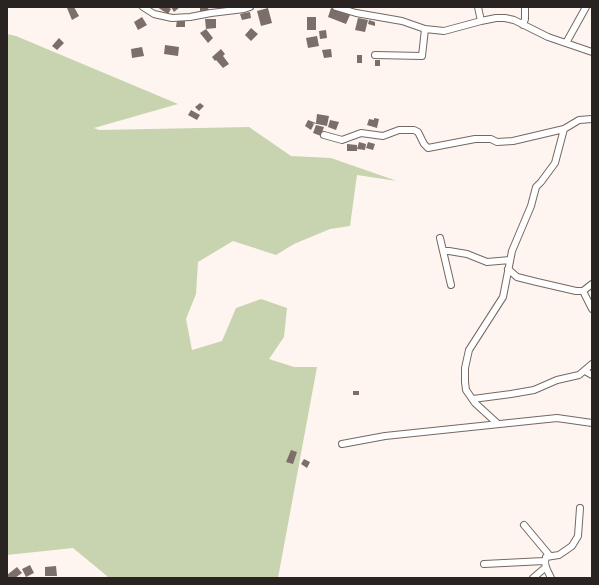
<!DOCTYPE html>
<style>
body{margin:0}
#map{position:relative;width:599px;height:585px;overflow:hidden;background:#fef5f1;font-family:"Noto Serif",serif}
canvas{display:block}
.frame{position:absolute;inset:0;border:8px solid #292421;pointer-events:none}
</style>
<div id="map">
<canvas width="599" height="585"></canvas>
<div class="frame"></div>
</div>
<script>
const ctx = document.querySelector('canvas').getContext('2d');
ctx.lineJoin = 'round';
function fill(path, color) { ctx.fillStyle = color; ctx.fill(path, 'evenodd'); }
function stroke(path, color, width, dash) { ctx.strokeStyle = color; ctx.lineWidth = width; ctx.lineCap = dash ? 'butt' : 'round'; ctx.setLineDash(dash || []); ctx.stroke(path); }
fill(new Path2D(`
 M7 34 16 36 178 104 94 128 99 130 249 127 291 156 331 158 397 181 357 175 350 226 330 229 294 244 276 255 233 241 198 262 196 294 186 319 192 350 222 341 236 308 261 299 287 308 284 337 269 359 294 367H317L278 578H108L107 576 73 548 7 555Z`), '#c8d4af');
fill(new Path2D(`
 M68 7H74L79 16 72 20 67 8Z
 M157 7H168L171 9 168 14Z
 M171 7H180L174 12Z
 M200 7H208L209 12H200Z
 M268 8 272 23 261 26 257 11Z
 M331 8 350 15 346 24 328 17Z
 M250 12 251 18 242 20 240 14Z
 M142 17 147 25 138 30 134 22Z
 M307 17H316V30H307Z
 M358 18 368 20 365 32 355 30Z
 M205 19H216V28L206 29Z
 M177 20 185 21V27H176Z
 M369 20 375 22V26L368 24Z
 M251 28 258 34 251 41 245 35Z
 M206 29 213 38 208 43 200 33Z
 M326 30 327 38 320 39 319 31Z
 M317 36 319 46 308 48 306 38Z
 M59 38 64 43 57 50 52 46Z
 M165 45 179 47 178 56 164 54Z
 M142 47 144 56 132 58 131 49Z
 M221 49 225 54 223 56 229 64 223 68 216 60 215 61 212 57Z
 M331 49 332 57 324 58 322 50Z
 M357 55H362V63H357Z
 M375 60H380V66H375Z
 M200 103 204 106 199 111 195 107Z
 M191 110 200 115 197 120 188 115Z
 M317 114 329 116 327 126 312 123 314 124 311 130 305 126 308 120 316 123Z
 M374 118 379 119 377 128 367 125 369 119 374 120Z
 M330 120 339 122 336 130 328 127Z
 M316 125 324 127 321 136 313 133Z
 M359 142 366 144 365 150 357 149Z
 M368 142 375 144 373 150 366 148Z
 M347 144 357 145V151H347Z
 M353 391H359V395H353Z
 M291 450 297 452 293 464 286 462Z
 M304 459 310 462 307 468 301 464Z
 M30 565 34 573 26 577 22 569Z
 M56 566 57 576H45V567Z
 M17 567 22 573 15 578H9L7 575Z`), '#7c6e69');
const street = new Path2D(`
 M143 7 154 14 172 18 190 17 211 13 244 9 250 7
 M336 7 356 13 402 21 425 29 444 31 481 21 496 18H505L514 20 548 37 592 52
 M478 7 481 21
 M523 25 525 19V7
 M566 43 586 7
 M375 55 422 56 425 29
 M324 135 342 140 361 133 383 136 399 130H414L418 132 424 144 428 148 475 139H491L497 142 513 141 564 129 579 120 592 119
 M440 238 451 285
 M443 251H449L467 254 487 262 510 260
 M508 269 517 277 537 282 576 291H583L592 284
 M583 291 592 309
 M585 371 592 375
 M473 399 511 394 534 390 557 380 579 375 592 364
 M498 424 475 403 466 390 465 382V368L469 350 503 297 512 251 531 206 536 187 541 182 555 163 564 129
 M342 444 385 436 557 418 592 423
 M524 525 550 556
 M484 564 544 561
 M533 578 546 567
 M551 578C548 571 543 565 546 557L559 555 572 546 578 536 580 508`);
stroke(street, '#756862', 8);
stroke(street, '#fff', 6);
</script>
